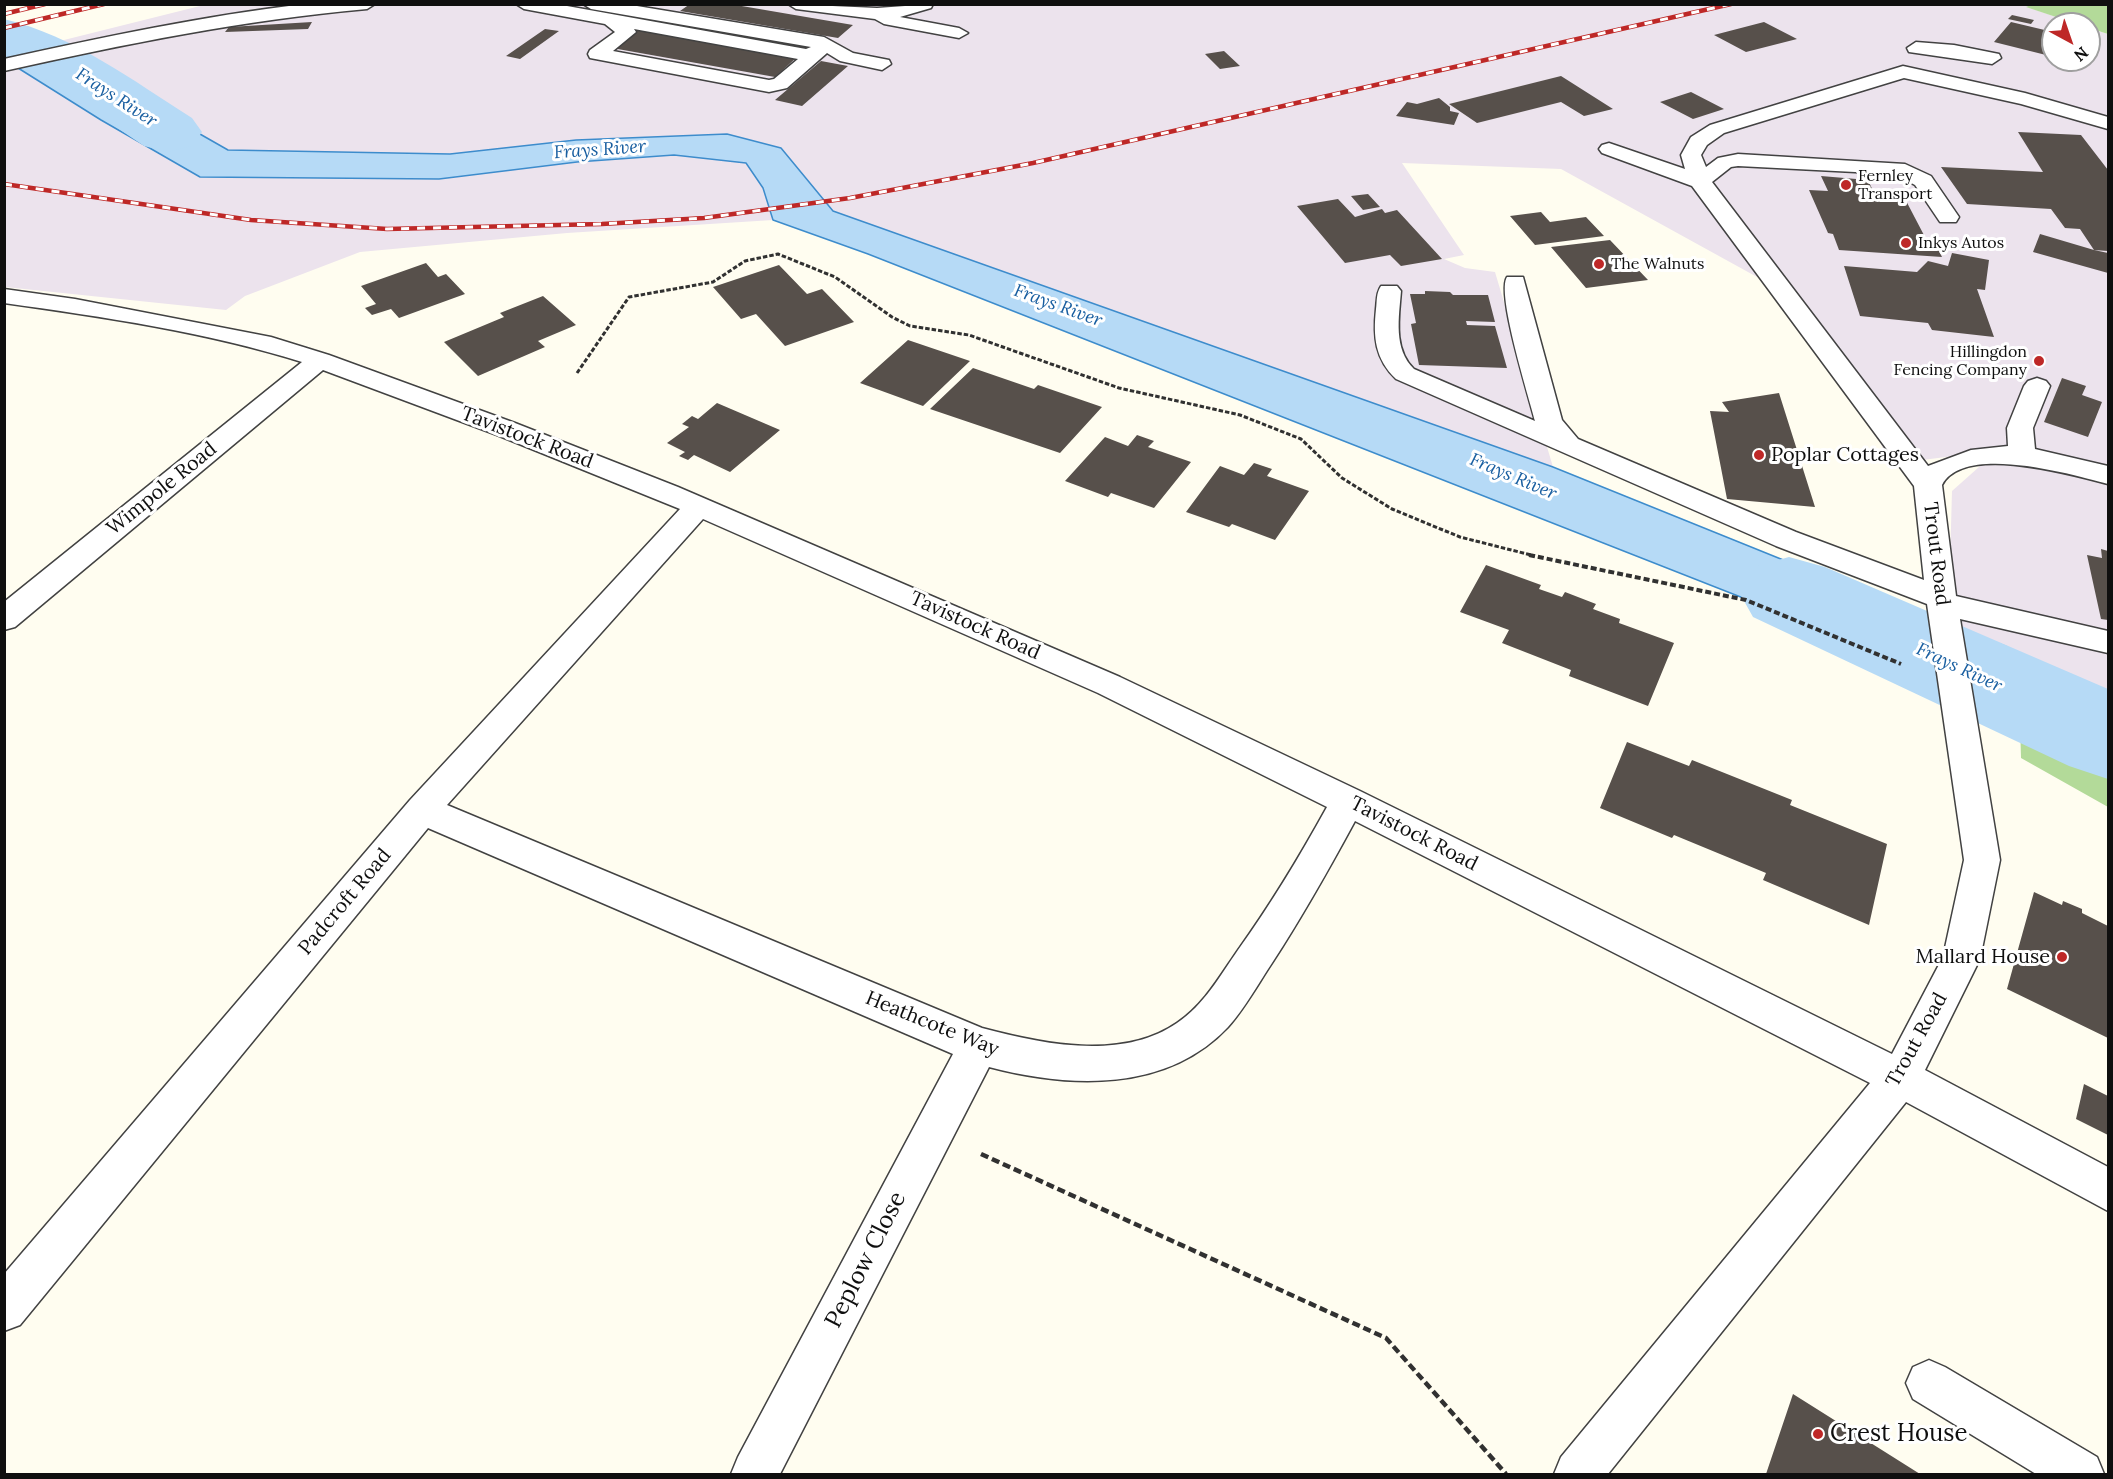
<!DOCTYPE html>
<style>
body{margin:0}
#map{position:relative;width:2113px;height:1479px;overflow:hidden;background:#fffdf0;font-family:Lora,serif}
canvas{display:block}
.frame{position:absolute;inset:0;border:6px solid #0f0f0f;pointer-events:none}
.north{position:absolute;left:2041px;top:12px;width:60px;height:60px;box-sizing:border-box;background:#fff;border:2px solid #9f9f9f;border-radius:50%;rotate:140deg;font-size:16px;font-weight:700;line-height:24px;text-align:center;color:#0f0f0f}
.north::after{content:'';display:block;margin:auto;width:21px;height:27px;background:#be2827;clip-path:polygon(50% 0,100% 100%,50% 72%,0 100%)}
</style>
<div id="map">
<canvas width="2113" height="1479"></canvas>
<div class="frame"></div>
<div class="north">N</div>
</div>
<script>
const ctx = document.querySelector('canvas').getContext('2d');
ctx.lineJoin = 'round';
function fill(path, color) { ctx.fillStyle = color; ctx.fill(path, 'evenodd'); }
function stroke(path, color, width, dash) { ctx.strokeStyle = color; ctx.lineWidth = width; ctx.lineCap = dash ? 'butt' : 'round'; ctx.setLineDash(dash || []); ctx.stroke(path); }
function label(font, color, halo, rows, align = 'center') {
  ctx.font = font + ' Lora,serif'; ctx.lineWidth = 6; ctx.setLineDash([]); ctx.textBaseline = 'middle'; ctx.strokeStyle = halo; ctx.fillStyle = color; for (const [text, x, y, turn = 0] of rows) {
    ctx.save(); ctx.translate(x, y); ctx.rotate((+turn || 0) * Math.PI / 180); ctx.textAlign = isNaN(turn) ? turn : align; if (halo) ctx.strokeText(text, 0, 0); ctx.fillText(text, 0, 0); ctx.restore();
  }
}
fill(new Path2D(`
 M208 4 2033 5 2027 7 2077 24H2053V60H2089V28L2108 34V471L2020 451 1985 452 1891 464 1866 415 1777 288 1561 169 1402 163 1464 255 1444 259 1465 268 1495 272 1553 467 833 211 773 220 567 233 360 252 245 296 226 310 5 287 4 55Z
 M1988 459H2036L2108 478V710L2005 646 1957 628 1949 599 1952 491Z`), '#ece3ed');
fill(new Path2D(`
 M2033 4 2108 5V34L2089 28V24H2077L2026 7Z
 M2020 722 2108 772V807L2021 758Z`), '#b3da99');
const water = new Path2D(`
 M80 55 142 101 228 150 450 154 576 140 727 134 781 148 833 211 1553 467 1927 618 1934 673 868 254 773 220 763 188 746 163 674 155 577 162 439 179 200 177 101 120 18 68Z
 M1957 628 2005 646 2108 710V772L1963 690Z`);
fill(water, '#b6daf6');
stroke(water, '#3d8ccc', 1.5);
fill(new Path2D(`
 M4 19C74 36 132 80 192 118L202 132 192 146 168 152 144 146 39 75 4 60Z
 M1789 557 1825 567 2108 689V779L2069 766 1753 617 1739 592 1753 567Z`), '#b6daf6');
fill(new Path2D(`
 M690 4H730L853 25 838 38 680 11Z
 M2012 15 2034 20 2031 24 2008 19Z
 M312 22 308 29 225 32 229 27Z
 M1764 22 1797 39 1746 52 1714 35Z
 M2011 22 2053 32V45L2046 55 1994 42Z
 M545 29 559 31 520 59 506 56Z
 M637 30 796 58 775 77 612 48Z
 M1224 51 1240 66 1220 69 1205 54Z
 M821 61 848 66 802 106 775 100Z
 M1561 76 1613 109 1584 116 1561 102 1477 123 1449 104Z
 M1691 92 1724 109 1693 119 1660 102Z
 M1439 98 1450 107V111L1459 113 1454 125 1396 116 1407 102 1417 104Z
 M2018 132 2081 135 2108 170V251L2094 250 2108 253V273L2033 252 2040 234 2094 250 2080 229 2065 228 2051 209 1967 204 1941 167 2043 172Z
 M1821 176 1868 180 1874 193 1903 195 1926 239H1933L1942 257 1839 250 1833 234 1828 233 1809 190 1828 191Z
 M1368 194 1380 207 1363 210 1351 196Z
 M1338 199 1355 217 1382 209 1385 213 1397 210 1442 259 1401 266 1390 255 1345 263 1297 206Z
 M1541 212 1550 222 1586 217 1604 236 1535 245 1510 216Z
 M1610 240 1648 280 1586 288 1551 247Z
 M1952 253 1989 260 1985 290 1977 289 1994 337 1932 330 1928 323 1860 316 1844 266 1917 272 1928 261 1948 266Z
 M426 263 438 277 446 274 465 294 399 318 391 309 372 315 365 308 376 304 361 286Z
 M779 265 807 294 822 289 854 322 785 346 756 314 741 319 713 287Z
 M1425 291 1450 292 1453 295H1488L1495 322 1466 321 1467 325 1495 326 1507 368 1419 365 1411 324 1416 323 1410 294H1425Z
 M543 296 576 325 538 341 545 347 478 376 444 342 504 317 500 313Z
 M908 340 970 361 923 406 860 383Z
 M973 368 1034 389 1038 385 1102 407 1060 453 930 409Z
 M2062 378 2086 386 2082 395 2102 402 2088 437 2044 422Z
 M1779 393 1815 507 1727 499 1710 411 1729 412 1722 402Z
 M717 403 780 430 730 472 694 455 688 460 679 456 685 452 667 443 689 427 682 424 692 416 698 419Z
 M1137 435 1154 441 1148 447 1191 462 1154 508 1111 493 1108 497 1065 481 1105 437 1128 446Z
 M1254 463 1272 469 1267 476 1309 491 1275 540 1232 524 1229 527 1186 512 1220 466 1244 475Z
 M2101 549 2108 551V620L2101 619 2087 555 2102 558Z
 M1486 565 1541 585 1539 589 1562 597 1565 592 1596 604 1593 609 1620 619 1619 623 1674 643 1648 706 1569 676 1571 670 1502 643 1509 630 1460 612Z
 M1627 742 1689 766 1692 760 1792 800 1790 805 1887 844 1869 925 1763 880 1766 873 1674 835 1672 838 1600 808Z
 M2034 892 2062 905 2063 901 2082 909V913L2108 926V1038L2007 989Z
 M2084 1084 2108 1096V1135L2076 1119Z
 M1793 1394 1920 1474H1766Z`), '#57504b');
const minor = new Path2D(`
 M304 4H375L367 9C244 20 125 44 4 71V59C104 37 203 16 304 4Z
 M516 4H556L806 49 811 47 591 9 583 4H625L824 37 853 53 889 60 891 64 882 70 840 61 827 53 787 88 769 92 590 58 588 54 590 50 615 32 605 24 524 9ZM634 29 798 59 774 79 769 80 613 51 636 32Z
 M788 4 877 8 933 4 931 8 900 17 959 28 968 33 959 38 884 24 875 19 796 9Z
 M1916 42 1954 45 1999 54 2001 58 1992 64 1909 52 1907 48Z
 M1903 66 2025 93 2108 117V129L2021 104 1904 78 1724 133 1707 145 1701 155 1706 167 1718 158 1738 154 1905 164 1931 176 1959 217 1956 222H1940L1915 185 1894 174 1738 166 1731 167 1712 182 1928 466 1971 450 2008 446 2007 428 2024 386 2028 381 2037 378 2046 381 2050 386 2033 428 2035 449 2108 466V484C2073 475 1964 443 1942 485L1956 596 2108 631V653L1960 619 2000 860 1980 959 1925 1070 2108 1167V1211L1906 1102 1608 1474H1554L1561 1457 1870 1083 1355 821C1329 869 1302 917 1272 963 1258 984 1245 1008 1228 1027 1166 1093 1069 1088 989 1067L780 1474H731L738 1457 953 1054 428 828 20 1325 4 1331V1274L410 800 680 509 497 435 323 370 15 627 4 630V602L302 362C206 332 104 317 4 303V289L75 299 271 337 329 355 515 423 678 487 1120 677 1360 791 1892 1054 1943 957 1964 860 1927 604 1776 546 1396 379C1375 359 1373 337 1376 309 1377 301 1376 293 1381 286H1397L1401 291C1399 317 1393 349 1414 369L1535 421C1529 397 1496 293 1507 277H1523L1562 420 1578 439 1796 532 1924 580 1914 486 1692 186 1602 153 1599 149 1602 145 1609 143 1685 169 1681 155 1691 137 1710 125ZM703 519 1098 693 1327 807C1300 856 1271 904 1238 950 1220 976 1204 1005 1177 1023 1122 1061 1042 1044 982 1028L447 805Z
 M1929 1360 1945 1367 2097 1457 2104 1474H2036L1913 1399 1906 1383 1913 1367Z`);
stroke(minor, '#424242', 3);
stroke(new Path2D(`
 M577 373 629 297 713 282 745 261 778 254 835 277 892 317 910 326 969 335 1119 388 1240 415 1301 439 1342 478 1392 509 1460 537 1535 556`), '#313131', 3, [4.5, 2]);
stroke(new Path2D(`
 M1529 555 1746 600 1901 664`), '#313131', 4, [6, 3]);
stroke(new Path2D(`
 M981 1154 1386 1338 1506 1474`), '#313131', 4.5, [8, 4]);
fill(minor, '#fff');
const rail = new Path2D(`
 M4 14 45 4
 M4 28 104 4
 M4 184 251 220 387 229 602 224 704 218 850 198 1033 163 1731 4`);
stroke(rail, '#be2827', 4.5);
stroke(rail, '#fff', 3, [8]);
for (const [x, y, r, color] of [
 [1846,185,6,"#be2827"],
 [1906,243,6,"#be2827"],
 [1599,264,6,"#be2827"],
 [2039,361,6,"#be2827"],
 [1759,455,6,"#be2827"],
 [2062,957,6,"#be2827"],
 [1818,1434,6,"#be2827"]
]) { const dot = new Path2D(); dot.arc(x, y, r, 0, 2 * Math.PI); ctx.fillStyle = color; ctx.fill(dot); stroke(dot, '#fff', 2); }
label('16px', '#0f0f0f', '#fff', [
 ["Fernley",1858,176],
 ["Transport",1858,194],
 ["Inkys Autos",1918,243],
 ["The Walnuts",1611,264],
 ["Hillingdon",2027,352,"right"],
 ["Fencing Company",2027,370,"right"]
], 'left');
label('italic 18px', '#185ea0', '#fff', [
 ["Frays River",116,98,33],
 ["Frays River",600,150,-4],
 ["Frays River",1058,306,20],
 ["Frays River",1513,477,23],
 ["Frays River",1959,668,25]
]);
label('20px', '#0f0f0f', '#fff', [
 ["Tavistock Road",527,438,21],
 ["Wimpole Road",162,489,-39],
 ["Trout Road",1936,554,83],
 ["Tavistock Road",975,626,24],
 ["Tavistock Road",1414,834,27],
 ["Padcroft Road",345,902,-50],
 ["Heathcote Way",932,1024,22],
 ["Trout Road",1917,1040,-61]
]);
label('20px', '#0f0f0f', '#fff', [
 ["Poplar Cottages",1771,455],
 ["Mallard House",2050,957,"right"]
], 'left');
label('24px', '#0f0f0f', '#fff', [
 ["Peplow Close",866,1260,-63]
]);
label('24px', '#0f0f0f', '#fff', [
 ["Crest House",1830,1434]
], 'left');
</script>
